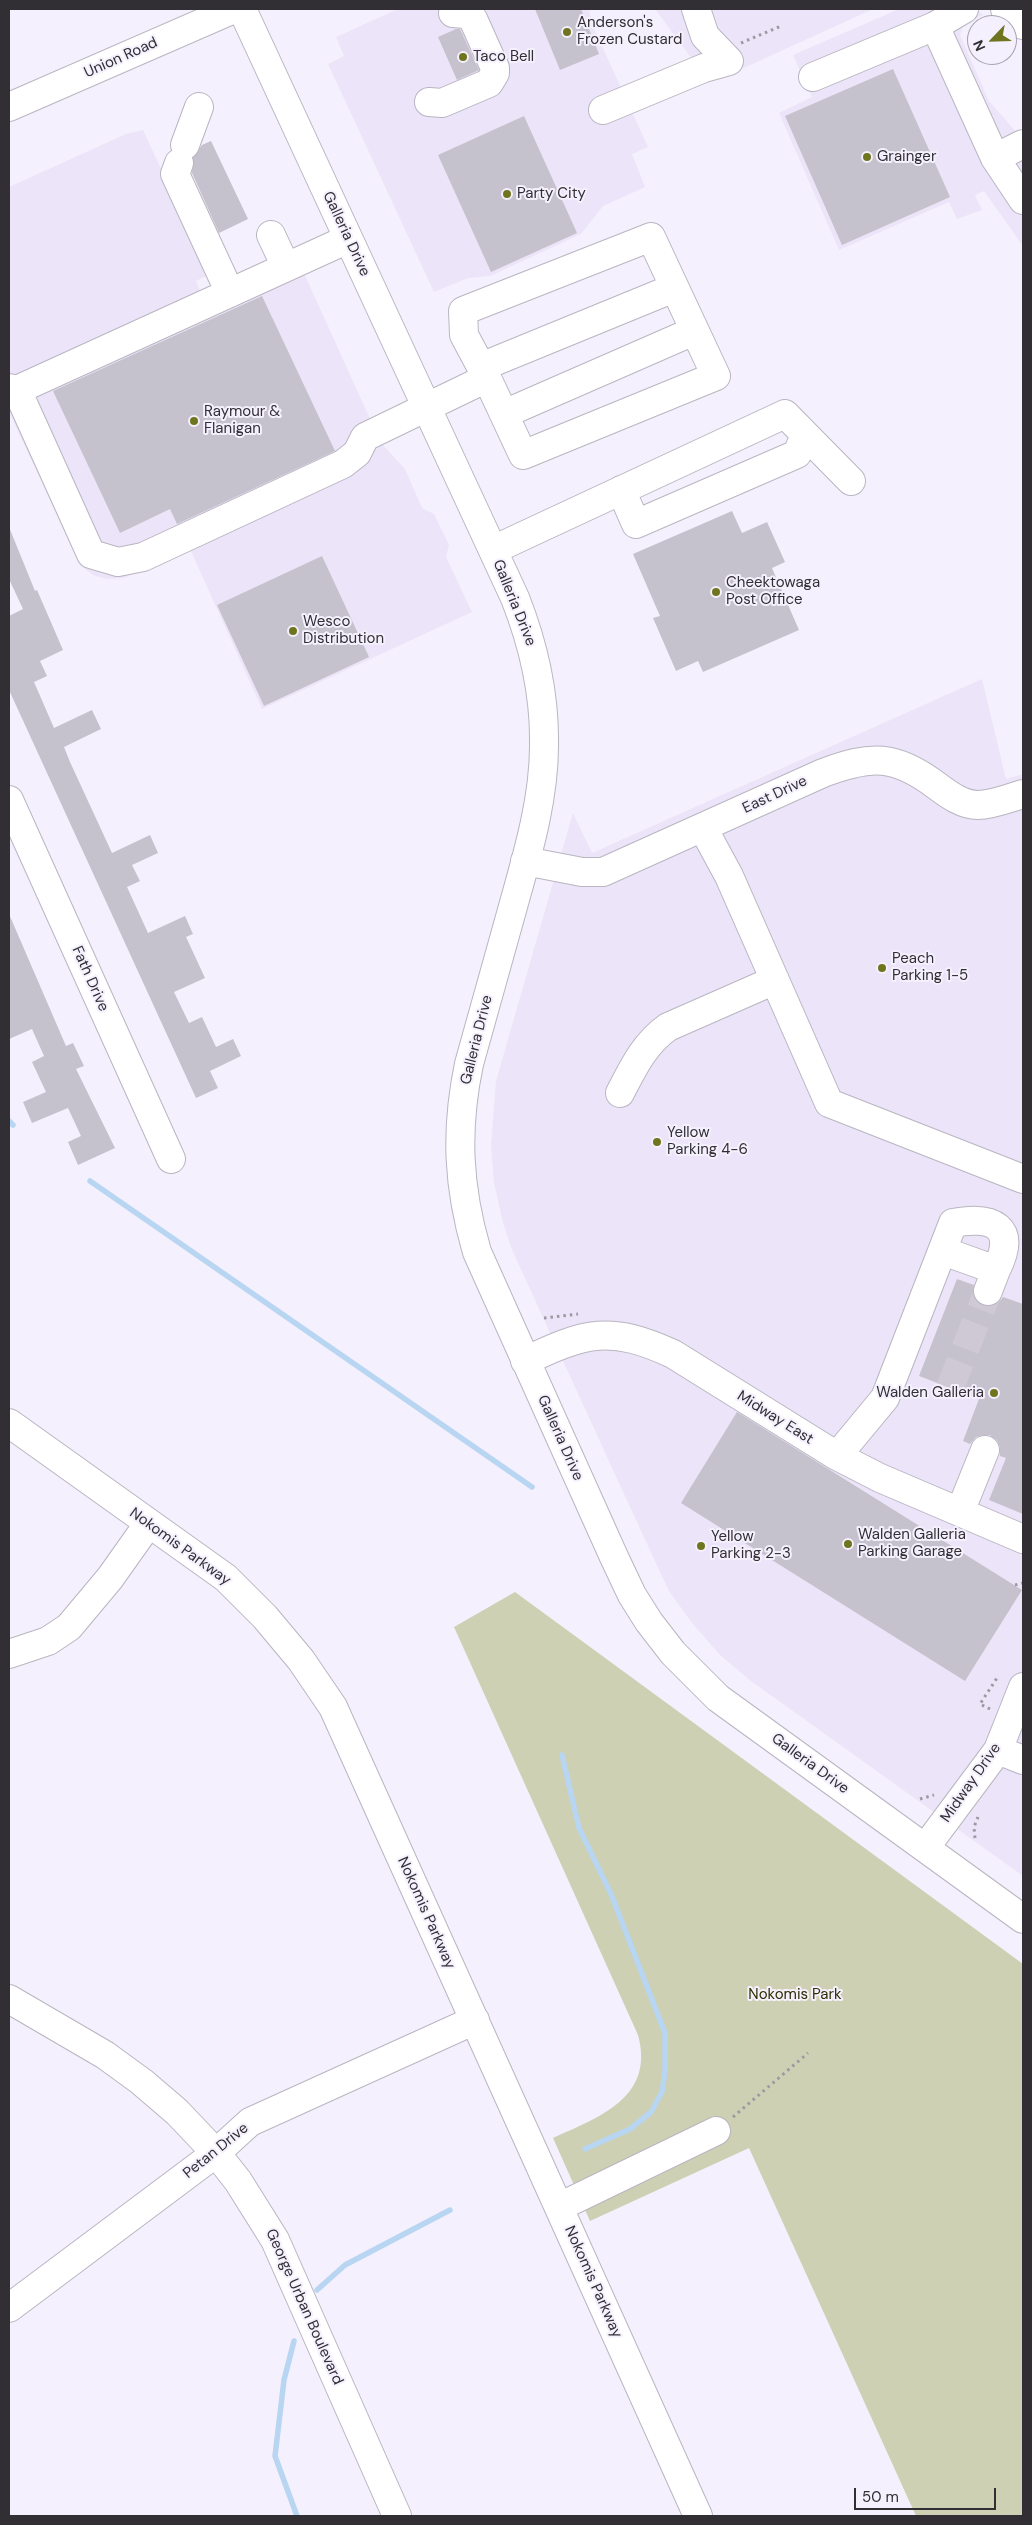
<!DOCTYPE html>
<style>
body{margin:0}
#map{position:relative;width:1032px;height:2525px;overflow:hidden;background:#f5f0fd;font-family:"DM Sans",sans-serif}
canvas{display:block}
.frame{position:absolute;inset:0;border:10px solid #312f34;pointer-events:none}
.north{position:absolute;left:967px;top:15px;width:50px;height:50px;box-sizing:border-box;background:#f5f0fd;border:1px solid #a7a3ad;border-radius:50%;rotate:246deg;font-size:14px;font-weight:700;line-height:20px;text-align:center;color:#312f34}
.north::after{content:'';display:block;margin:auto;width:18px;height:22px;background:#6f751e;clip-path:polygon(50% 0,100% 100%,50% 72%,0 100%)}
.scale{position:absolute;left:854px;top:2488px;width:142px;height:22px;box-sizing:border-box;border:2px solid #312f34;border-top:0;padding-left:6px;font-size:15px;line-height:18px;white-space:nowrap;color:#312f34;-webkit-text-stroke:4px #f5f0fd;paint-order:stroke}
</style>
<div id="map">
<canvas width="1032" height="2525"></canvas>
<div class="frame"></div>
<div class="north">N</div>
<div class="scale">50 m</div>
</div>
<script>
const ctx = document.querySelector('canvas').getContext('2d');
ctx.lineJoin = 'round';
function fill(path, color) { ctx.fillStyle = color; ctx.fill(path, 'evenodd'); }
function stroke(path, color, width, dash) { ctx.strokeStyle = color; ctx.lineWidth = width; ctx.lineCap = dash ? 'butt' : 'round'; ctx.setLineDash(dash || []); ctx.stroke(path); }
function label(font, color, halo, rows, align = 'center') {
  ctx.font = font + ' "DM Sans",sans-serif'; ctx.lineWidth = 4; ctx.setLineDash([]); ctx.textBaseline = 'middle'; ctx.strokeStyle = halo; ctx.fillStyle = color; for (const [text, x, y, turn = 0] of rows) {
    ctx.save(); ctx.translate(x, y); ctx.rotate((+turn || 0) * Math.PI / 180); ctx.textAlign = isNaN(turn) ? turn : align; if (halo) ctx.strokeText(text, 0, 0); ctx.fillText(text, 0, 0); ctx.restore();
  }
}
fill(new Path2D(`
 M398 9H589L592 24 648 147 632 154 645 187 603 206 581 234 490 276 468 278 434 292 328 64 344 56 336 37Z
 M655 9H873L735 72 695 63Z
 M899 9H977L983 15 963 26 960 35 989 101 1017 133 1023 129V246L984 191 975 195 982 210 957 219 949 202 839 250 779 113 812 97 793 55Z
 M143 130 210 274 196 281 200 291 293 249 381 443 405 469 422 508 434 514 449 545 446 557 472 612 262 709 190 549 124 578 107 579 93 575 81 566 9 412V187L126 134Z
 M982 679 1006 779 1023 774V1876L751 1681 720 1655 692 1623 669 1591 653 1557 513 1252 503 1223 494 1183 491 1145 496 1081 573 813 592 853Z`), '#ece4f8');
fill(new Path2D(`
 M515 1592 1023 1964V2516H916L749 2148 590 2221 553 2138C599 2117 655 2098 638 2035L454 1627Z`), '#cdd0b3');
stroke(new Path2D(`
 M9 1121 13 1125
 M90 1181 532 1487
 M562 1755 579 1828 611 1894 665 2033V2071L662 2092 651 2112 630 2129 585 2149
 M317 2290 345 2265 450 2210
 M294 2341 284 2380 275 2456 297 2516`), '#b8d5f2', 5.5);
fill(new Path2D(`
 M535 9H581L599 54 560 70Z
 M456 29H460L479 70 457 80 438 37Z
 M893 69 950 197 842 245 785 116Z
 M524 116 577 233 491 272 438 155Z
 M211 141 248 219 219 233 192 173 193 158 202 145Z
 M262 296 335 451 177 524 170 509 120 533 53 391Z
 M732 511 742 533 767 522 785 562 772 568 799 630 703 672 698 661 676 671 653 618 660 616 633 554Z
 M9 527 35 591 37 590 63 650 40 661 47 676 34 682 54 728 92 710 101 729 64 747 70 762 112 853 150 835 158 853 132 865 140 881 127 887 148 933 185 916 193 934 186 937 205 978 174 992 189 1023 202 1017 216 1047 233 1039 241 1056 210 1071 218 1088 196 1098 9 690V616L23 609 9 579Z
 M322 556 369 657 264 706 217 605Z
 M9 914 66 1046 73 1043 84 1066 76 1069 115 1148 78 1165 68 1142 81 1136 68 1108 32 1123 23 1102 46 1092 32 1062 44 1056 32 1029 9 1039Z
 M957 1279 974 1285 973 1294 976 1300 982 1305 991 1306 998 1303 1003 1297 1023 1304V1514L989 1500 1006 1458 1000 1456V1447L997 1440 990 1435H983L976 1437 970 1444 963 1441 979 1399 919 1376Z
 M737 1412 1022 1590 965 1681 681 1503Z`), '#c5c1cd');
stroke(new Path2D(`
 M950 1388 988 1291`), '#cec9d5', 28, [28, 14]);
const minor = new Path2D(`
 M242 9 515 598C534 646 545 694 544 746 544 799 528 853 514 903 499 956 484 1010 469 1064 455 1131 458 1187 477 1252L614 1557 632 1595 649 1622 673 1653 718 1698 1023 1919
 M1005 9 1023 25
 M935 26 995 158 1023 200
 M813 77 935 26 964 9
 M429 102 442 103 489 83 495 73V68L473 19 466 14 453 13
 M603 110 704 68 729 61 705 36 696 9
 M185 145 199 107
 M995 158 1023 144
 M179 163 175 174 230 293
 M271 235 286 267
 M481 367 674 288
 M9 388 17 390 91 554 118 562 143 557 343 464 357 453 365 437 487 378 523 455 716 376 651 237 463 311 464 335 487 378
 M17 390 348 239
 M504 414 694 331
 M621 490 636 524 797 454 805 435
 M493 550 785 414 851 481
 M9 800 171 1159
 M703 828 729 876 829 1103 1023 1179
 M525 861 582 872H603L823 773C871 755 895 754 937 786 949 795 963 805 978 805 993 805 1009 798 1023 794
 M620 1093C633 1068 644 1044 668 1027L775 980
 M988 1291 996 1270
 M525 1361C586 1332 610 1325 673 1354L837 1456 880 1478 1023 1539
 M9 1423 226 1578 265 1617 301 1660 333 1707 698 2516
 M837 1456 885 1398 953 1223C993 1215 1018 1227 996 1270L943 1251
 M960 1512 985 1450
 M9 1654 48 1641 69 1627 110 1578 149 1523
 M998 1750 1023 1760
 M925 1848 998 1750 1023 1687
 M9 1999 105 2055 142 2082 177 2112 216 2153 238 2181 275 2240 397 2516
 M559 2207 716 2131
 M9 2308 216 2153 250 2122 475 2020`);
const major = new Path2D(`
 M9 107 234 9`);
stroke(minor, '#b9b5c1', 30);
stroke(major, '#b9b5c1', 30);
stroke(new Path2D(`
 M741 43 781 26
 M544 1318 578 1314
 M1015 1585 1023 1583
 M990 1709 980 1704 997 1678
 M920 1799 934 1795
 M975 1838 974 1827 978 1817
 M733 2117 808 2053`), '#9d99a2', 3, [2.5, 4]);
stroke(minor, '#fff', 28);
stroke(major, '#fff', 28);
for (const [x, y, r, color] of [
 [567,32,5,"#6f751e"],
 [463,57,5,"#6f751e"],
 [867,157,5,"#6f751e"],
 [507,194,5,"#6f751e"],
 [194,421,5,"#6f751e"],
 [716,592,5,"#6f751e"],
 [293,631,5,"#6f751e"],
 [882,968,5,"#6f751e"],
 [657,1142,5,"#6f751e"],
 [994,1393,5,"#6f751e"],
 [848,1544,5,"#6f751e"],
 [701,1546,5,"#6f751e"]
]) { const dot = new Path2D(); dot.arc(x, y, r, 0, 2 * Math.PI); ctx.fillStyle = color; ctx.fill(dot); stroke(dot, '#f5f0fd', 2); }
label('15px', '#312f34', '#f5f0fd', [
 ["Anderson's",577,23],
 ["Frozen Custard",577,40],
 ["Taco Bell",473,57],
 ["Grainger",877,157],
 ["Party City",517,194],
 ["Raymour &",204,412],
 ["Flanigan",204,429],
 ["Cheektowaga",726,583],
 ["Post Office",726,600],
 ["Wesco",303,622],
 ["Distribution",303,639],
 ["Peach",892,959],
 ["Parking 1-5",892,976],
 ["Yellow",667,1133],
 ["Parking 4-6",667,1150],
 ["Walden Galleria",984,1393,"right"],
 ["Walden Galleria",858,1535],
 ["Parking Garage",858,1552],
 ["Yellow",711,1537],
 ["Parking 2-3",711,1554]
], 'left');
label('15px', '#312f34', '#f5f0fd', [
 ["Union Road",121,58,-24],
 ["Galleria Drive",346,234,65],
 ["Galleria Drive",514,603,68],
 ["East Drive",775,795,-25],
 ["Fath Drive",90,979,66],
 ["Galleria Drive",477,1040,-76],
 ["Midway East",775,1418,32],
 ["Galleria Drive",560,1438,66],
 ["Nokomis Parkway",180,1547,36],
 ["Galleria Drive",810,1764,36],
 ["Midway Drive",971,1783,-55],
 ["Nokomis Parkway",426,1913,66],
 ["Petan Drive",216,2151,-39],
 ["Nokomis Parkway",593,2282,66],
 ["George Urban Boulevard",304,2307,66]
]);
label('15px', '#2c2f01', '#f5f0fd', [
 ["Nokomis Park",795,1995]
]);
</script>
